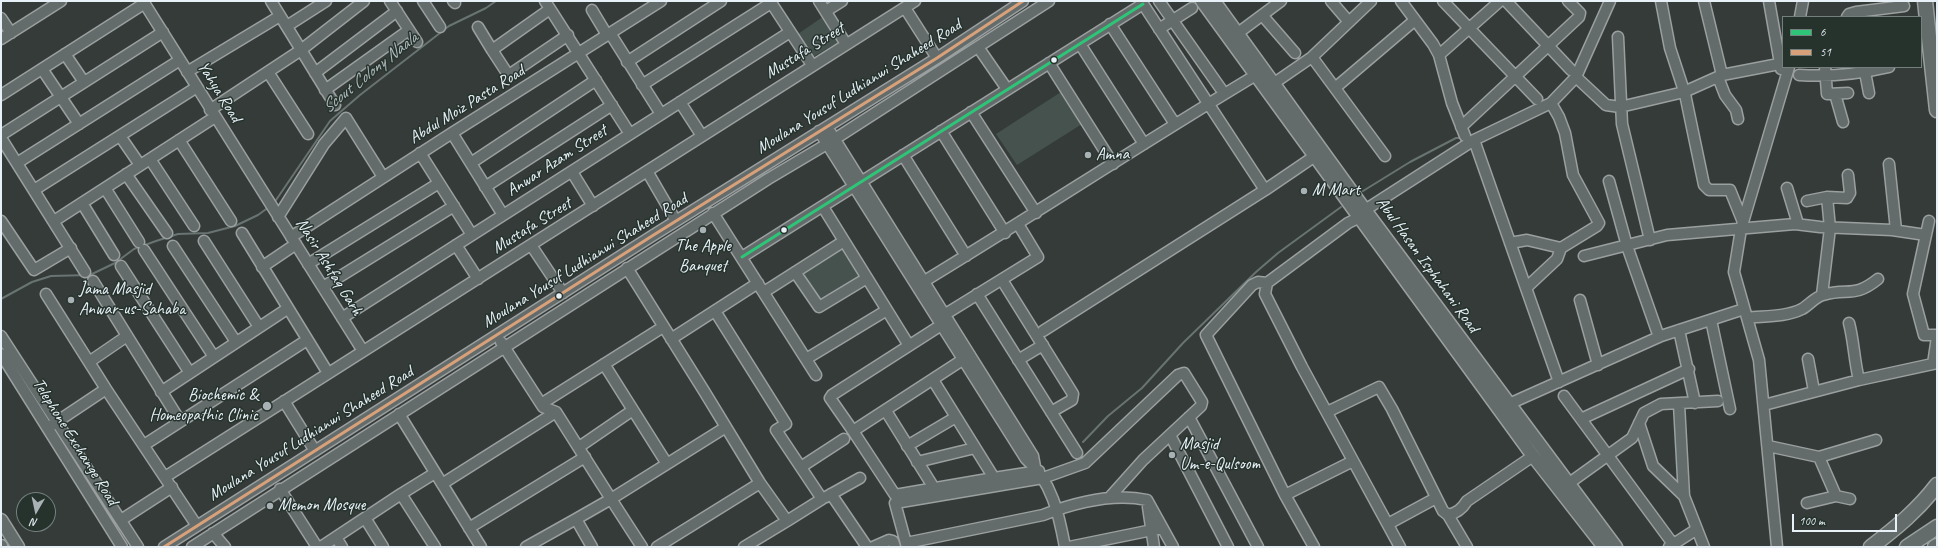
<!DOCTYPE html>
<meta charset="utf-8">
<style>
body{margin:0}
#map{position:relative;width:1938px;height:548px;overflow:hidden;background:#353b38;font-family:Caveat,sans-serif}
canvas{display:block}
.frame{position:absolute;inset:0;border:2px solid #e8f1f8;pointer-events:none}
.legend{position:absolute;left:1782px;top:16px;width:140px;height:52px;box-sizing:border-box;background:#26332d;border:1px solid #747f7e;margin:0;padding:5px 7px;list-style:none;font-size:12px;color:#e8f1f8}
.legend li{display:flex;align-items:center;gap:8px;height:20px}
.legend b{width:20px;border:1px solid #747f7e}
.north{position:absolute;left:16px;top:492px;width:40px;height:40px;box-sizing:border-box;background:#26332d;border:1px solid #747f7e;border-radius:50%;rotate:189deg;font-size:11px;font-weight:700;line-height:16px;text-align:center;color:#e8f1f8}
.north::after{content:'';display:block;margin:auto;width:14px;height:18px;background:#a9b1b5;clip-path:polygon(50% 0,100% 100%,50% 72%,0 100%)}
.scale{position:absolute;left:1792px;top:514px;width:105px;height:18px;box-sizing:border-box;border:2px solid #e8f1f8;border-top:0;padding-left:5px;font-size:12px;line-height:14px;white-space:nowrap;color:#e8f1f8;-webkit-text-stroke:3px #26332d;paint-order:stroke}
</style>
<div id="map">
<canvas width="1938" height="548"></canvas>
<div class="frame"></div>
<ul class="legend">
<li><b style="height:5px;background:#2dc577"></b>6</li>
<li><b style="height:5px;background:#d9a179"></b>51</li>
</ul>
<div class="north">N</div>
<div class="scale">100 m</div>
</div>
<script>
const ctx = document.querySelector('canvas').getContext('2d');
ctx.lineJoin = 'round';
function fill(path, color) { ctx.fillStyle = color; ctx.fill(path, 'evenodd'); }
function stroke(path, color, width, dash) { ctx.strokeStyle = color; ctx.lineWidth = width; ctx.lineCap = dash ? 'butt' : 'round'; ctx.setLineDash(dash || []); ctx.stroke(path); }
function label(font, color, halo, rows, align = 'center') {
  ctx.font = font + ' Caveat,sans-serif'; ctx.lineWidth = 3; ctx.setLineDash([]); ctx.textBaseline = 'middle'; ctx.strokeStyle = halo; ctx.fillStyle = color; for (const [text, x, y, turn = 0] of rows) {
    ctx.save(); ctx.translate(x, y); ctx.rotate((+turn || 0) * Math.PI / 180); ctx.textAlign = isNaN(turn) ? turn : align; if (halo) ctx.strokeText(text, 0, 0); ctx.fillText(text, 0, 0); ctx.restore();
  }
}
fill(new Path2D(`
 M824 16 840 41 813 57 798 34Z
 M1061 92 1082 124 1017 165 996 134Z
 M842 246 862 275 820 302 800 273Z`), '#46524e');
stroke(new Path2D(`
 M1363 191 1410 162 1456 138H1462
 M274 203 330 121 360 95 449 26 486 8 496 1
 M1 299 32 282 51 276 90 275 115 263 134 249 156 241 178 234 208 233 235 226 258 215 269 207
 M1083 442 1108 416 1142 388 1183 343 1256 272 1278 253 1341 207`), '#687372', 2);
const minor = new Path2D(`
 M143 1 363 351
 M271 1 335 105
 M390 1 417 42
 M423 1 440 27
 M453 1 455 3
 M545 1 630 134
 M770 1 812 65
 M819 1 846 44
 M1141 1 1265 190
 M1159 1 1221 89
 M1331 1 1349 22
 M1401 1 1433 44 1439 55 1452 103 1465 136
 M1443 1 1537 99
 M1506 1 1571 70
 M1661 1 1670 48 1685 94 1704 185 1709 190H1730L1743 222
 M1704 1 1722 75
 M1769 1 1781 69
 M905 8 937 58
 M550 9 492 50 507 73H512L568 35
 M592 10 607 35
 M826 11 842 1
 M1262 15 1295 53
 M1800 17 1803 1
 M1847 17 1849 14 1856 12 1904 6
 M1 18 11 33
 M1110 24 1175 124
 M287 26 326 1
 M478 27 492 50
 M1159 29 1192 8
 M610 33 661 114
 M1238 33 1281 1
 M1618 37 1622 124 1650 240
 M1 39 61 1
 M1080 44 1144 144
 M978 47 1007 89
 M65 54 84 82
 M1439 55 1500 1
 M1312 57 1385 156
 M627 62 721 1
 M1049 63 1113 164
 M1825 67 1827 94 1848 93
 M42 69 79 124
 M187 72 280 16
 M268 72 308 134
 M1865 72 1869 93
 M315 73 397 11
 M1799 75C1830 77 1859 74 1889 67
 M1576 77 1606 105 1620 107 1684 92 1722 75 1779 64
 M1718 77 1725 95 1736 110 1738 119
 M642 85 771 3
 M1267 88 1312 57 1371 1
 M1335 88 1415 20
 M325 90 409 30
 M1835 94 1843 122
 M1 95 145 3
 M680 102 702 136
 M210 110 301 50 364 1
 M971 112 1036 213
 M827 127 1033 456 1035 467
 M1461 127 1579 17 1580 13 1568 1
 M819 131 1026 459C1052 481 1059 515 1065 547
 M941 131 1005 233
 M452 133 503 215
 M1 135 163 32
 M120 136 140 165
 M1 138 85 272
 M179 140 231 221
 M1474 140 1559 382
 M420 153 472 235
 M903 155 966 256
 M150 159 194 226
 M17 163 180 60
 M471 163 596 80
 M1889 164 1896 230
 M647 171 676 221
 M572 172 593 206
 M126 174 167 233
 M1609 181 1627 246 1659 337
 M485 187 612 105
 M105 188 139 242
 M1787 188 1798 224
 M34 190 197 87
 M1807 201 1827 197 1847 198 1850 193 1848 175
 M82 203 114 255
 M823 207 908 344
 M1365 210 1474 140 1551 103 1576 77 1610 1
 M713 213 816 375
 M278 217 324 144 346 118 383 177
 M1360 217 1348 223 1267 283 1265 294 1302 367 1400 547
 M1 221 34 270 71 248
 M54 221 215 117
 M1929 221 1913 294 1924 335H1937
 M242 233 328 373
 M291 237 452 133 661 1
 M204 241 259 327
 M1510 243 1527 240 1561 248 1597 226 1599 223 1573 175 1565 133 1559 117 1551 103
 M456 245 478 279
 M531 245 563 293
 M173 246 236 342
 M144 250 214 357
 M1584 256 1667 235 1795 224 1820 227 1892 230 1926 235
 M742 257 1143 4
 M308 264 439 183
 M121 266 190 373
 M262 267 296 244
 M627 268 704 391 760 483 787 521 744 547
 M795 272 819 307 867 278
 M1002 280 1073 394 1072 400 1051 412
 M93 281 180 421
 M923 282C1035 214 1144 142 1256 75
 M1267 283 1258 282 1252 285 1206 335 1285 495 1314 547
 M323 287 454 206
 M1526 288 1557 259 1561 248
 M764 292 844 241
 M46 294 106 389 197 526
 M977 294 1077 453
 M1822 295 1830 228 1827 197
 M1580 300 1598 365
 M715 311 786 424 776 430 822 499 787 521
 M944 315 1038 257 1018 224
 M342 318 790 32
 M1747 318C1765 316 1786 317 1802 309 1809 305 1815 297 1823 295 1848 287 1853 299 1878 279
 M1711 320 1730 409
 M1849 323C1854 342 1854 360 1859 380
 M1679 330 1695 403
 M1043 331 1265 190 1315 156
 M1 336 138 547
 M671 339 758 283
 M501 342 543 407 556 412 611 499 576 519 592 547
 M1 354 122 547
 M806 359 887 310
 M1808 359 1814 391
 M1018 360 1043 345
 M89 362 127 336
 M604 364 667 464
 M1933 364 1937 337
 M933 380 994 478 895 495 853 431 970 355
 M161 392 287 309
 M1564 396 1673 544
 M284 401 315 451
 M541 404 663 327
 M1679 404 1684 496 1704 547
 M1764 405 1859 380 1937 363
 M1505 408 1509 404 1661 336 1744 309
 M886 411 934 488
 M1327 412 1379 387 1392 409 1443 511 1448 515 1467 547
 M399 414 481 547
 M1189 417 1258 547
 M1581 419 1689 369
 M1639 423 1653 466 1684 496
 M52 425 106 389
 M853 431 830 398 832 395 946 322
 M1170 435 1228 547
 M144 445 307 340
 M907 446 956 417
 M1768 446 1819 457 1876 440
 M579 447 633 410
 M1819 457 1836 496
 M917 462 975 448
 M801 467 844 439
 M435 473 401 494 435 547
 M165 477 915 1
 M994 478 1039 471
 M442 484 556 412
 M1568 484 1632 438 1644 413 1661 404 1718 401
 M280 489 317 547
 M831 494 867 547
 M1285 495 1353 461
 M826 497 860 478
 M1807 503 1836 496 1850 499
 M1148 507 1154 547
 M1448 515C1457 513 1462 509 1467 501L1533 456
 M365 518 383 547
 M121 520 172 487
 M1388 524 1436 498
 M469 528 585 457
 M213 533 225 547
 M336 537 342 547
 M906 543 1043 515C1074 503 1114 493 1147 500L1173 547
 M164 547 652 236 937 58 1023 1
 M192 547 768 179 827 144 1049 1
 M321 547 401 494
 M526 547 576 519
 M642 547 611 499 726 427
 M657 547 760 483
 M873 547 889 540 893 541 895 547
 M907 547 895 503 1043 478 1085 463 1178 375 1184 373 1202 402 1201 406 1143 460 1109 498
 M1069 547 1162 528
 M1669 547 1697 529
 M1777 547 1759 360 1734 272 1741 229 1789 67`);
const major = new Path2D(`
 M1202 1 1533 456 1604 547
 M1214 1 1365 210 1616 547
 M1 520 18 547
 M1 546V547`);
const highway = new Path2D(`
 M1925 1 1937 110
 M1871 547C1896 528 1918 510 1937 485
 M1907 547 1937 527
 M1935 547 1937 546`);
stroke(minor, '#9a9f9f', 13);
stroke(major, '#9a9f9f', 15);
stroke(highway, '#9a9f9f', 17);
stroke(minor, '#646b6b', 10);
stroke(major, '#646b6b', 12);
stroke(highway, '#646b6b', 14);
stroke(new Path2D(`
 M742 257 1143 4`), '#2dc577', 3);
stroke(new Path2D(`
 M164 547 652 236 937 58 1023 1`), '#d9a179', 3);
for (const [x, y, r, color] of [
 [1054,60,3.5,"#e8f1f8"],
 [1088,155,4,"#a9b1b5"],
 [1304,191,4,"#a9b1b5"],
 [703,230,4,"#a9b1b5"],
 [784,230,3.5,"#e8f1f8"],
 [559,296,3.5,"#e8f1f8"],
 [71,300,4,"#a9b1b5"],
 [267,406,5,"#a9b1b5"],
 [1172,455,4,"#a9b1b5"],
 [270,506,4,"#a9b1b5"]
]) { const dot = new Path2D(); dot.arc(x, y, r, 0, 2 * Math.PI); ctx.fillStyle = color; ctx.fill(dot); stroke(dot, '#26332d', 1.5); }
label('17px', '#e8f1f8', '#26332d', [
 ["Mustafa Street",805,51,-32],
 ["Moulana Yousuf Ludhianwi Shaheed Road",859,87,-32],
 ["Yahya Road",219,92,58],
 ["Abdul Moiz Pasta Road",467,105,-32],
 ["Аnwar Azam Street",557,161,-33],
 ["Mustafa Street",532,226,-32],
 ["Moulana Yousuf Ludhianwi Shaheed Road",585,261,-32],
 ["Abul Hasan Isphahani Road",1427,265,54],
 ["Nasir Ashfaq Garh",329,267,58],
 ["Moulana Yousuf Ludhianwi Shaheed Road",311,434,-32],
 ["Telephone Exchange Road",75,442,58]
]);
label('17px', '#e8f1f8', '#26332d', [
 ["Amna",1096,155],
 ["M Mart",1312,191],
 ["The Apple",703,247,"center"],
 ["Banquet",703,267,"center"],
 ["Jama Masjid",79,290],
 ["Anwar-us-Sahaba",79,310],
 ["Biochemic &",258,396,"right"],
 ["Homeopathic Clinic",258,416,"right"],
 ["Masjid",1180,445],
 ["Um-e-Qulsoom",1180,465],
 ["Memon Mosque",278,506]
], 'left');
label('italic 18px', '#b1bbbe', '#26332d', [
 ["Scout Colony Naala",370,73,-39]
]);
</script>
